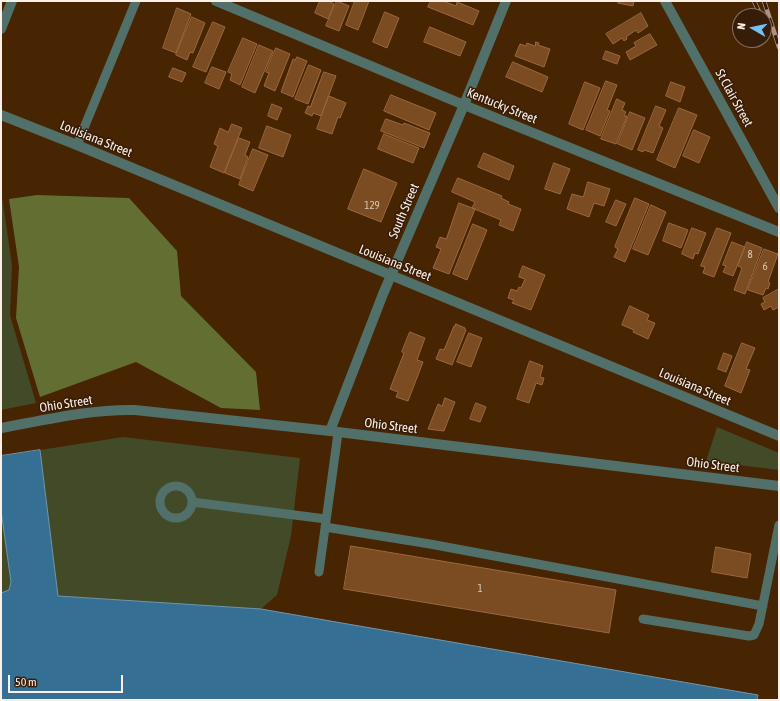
<!DOCTYPE html>
<style>
body{margin:0}
#map{position:relative;width:780px;height:701px;overflow:hidden;background:#472402;font-family:"Asap Condensed",sans-serif}
canvas{display:block}
.frame{position:absolute;inset:0;border:2px solid #fbefe7;pointer-events:none}
.north{position:absolute;left:732px;top:8px;width:40px;height:40px;box-sizing:border-box;background:#371d07;border:1px solid #857161;border-radius:50%;rotate:279deg;font-size:11px;font-weight:700;line-height:16px;text-align:center;color:#fbefe7}
.north::after{content:'';display:block;margin:auto;width:14px;height:18px;background:#71c1f5;clip-path:polygon(50% 0,100% 100%,50% 72%,0 100%)}
.scale{position:absolute;left:8px;top:675px;width:115px;height:18px;box-sizing:border-box;border:2px solid #fbefe7;border-top:0;padding-left:5px;font-size:12px;line-height:14px;white-space:nowrap;color:#fbefe7;-webkit-text-stroke:3px #371d07;paint-order:stroke}
</style>
<div id="map">
<canvas width="780" height="701"></canvas>
<div class="frame"></div>
<div class="north">N</div>
<div class="scale">50 m</div>
</div>
<script>
const ctx = document.querySelector('canvas').getContext('2d');
ctx.lineJoin = 'round';
function fill(path, color) { ctx.fillStyle = color; ctx.fill(path, 'evenodd'); }
function stroke(path, color, width, dash) { ctx.strokeStyle = color; ctx.lineWidth = width; ctx.lineCap = dash ? 'butt' : 'round'; ctx.setLineDash(dash || []); ctx.stroke(path); }
function label(font, color, halo, rows, align = 'center') {
  ctx.font = font + ' "Asap Condensed",sans-serif'; ctx.lineWidth = 3; ctx.setLineDash([]); ctx.textBaseline = 'middle'; ctx.strokeStyle = halo; ctx.fillStyle = color; for (const [text, x, y, turn = 0] of rows) {
    ctx.save(); ctx.translate(x, y); ctx.rotate((+turn || 0) * Math.PI / 180); ctx.textAlign = isNaN(turn) ? turn : align; if (halo) ctx.strokeText(text, 0, 0); ctx.fillText(text, 0, 0); ctx.restore();
  }
}
fill(new Path2D(`
 M1 190 12 265 10 315 36 403 1 410Z
 M717 427 779 453V470L706 461Z
 M123 437 300 458 291 536 277 595 261 609 58 596 40 450Z
 M1 510 11 582 9 590 1 593Z`), '#434a27');
fill(new Path2D(`
 M37 195 129 198 177 251 181 296 256 372 260 410 221 408 136 362 40 397 16 318 19 267 9 199Z`), '#636e33');
const water = new Path2D(`
 M40 450 58 596 261 609 758 695 757 700H1V593L9 590 11 582 1 510V456Z`);
fill(water, '#357094');
stroke(water, '#7096ad', 1);
const building = new Path2D(`
 M320 1H328L334 4 328 19 315 13Z
 M337 1 349 6 339 31 326 26Z
 M355 1H369L358 30 346 25Z
 M431 1H443L456 6 457 2 479 11 473 25 428 7Z
 M619 1H634L633 6 618 3Z
 M177 8 191 14 176 53 163 48Z
 M385 12 399 18 387 48 373 42Z
 M641 13 648 26 638 33 636 30 626 37 627 39 624 41 622 38 613 44 606 34Z
 M192 17 205 23 193 53 190 52 187 60 176 55Z
 M213 22 225 27 206 72 193 67Z
 M430 27 466 42 460 56 424 42Z
 M650 34 657 45 630 60 626 52 636 46 634 43Z
 M243 38 257 44 240 85 230 80 232 74 228 72Z
 M536 42 539 43 538 45 550 49 544 67 515 56 520 44 526 46 527 43 535 46Z
 M259 45 273 51 255 93 242 87Z
 M276 48 290 54 275 91 264 86 269 73 266 72Z
 M606 51 620 56 617 64 603 59Z
 M297 57 307 61 293 97 281 92 293 59 295 60Z
 M513 62 548 77 542 92 506 77Z
 M309 65 321 70 308 104 295 99Z
 M212 67 226 72 219 89 205 83Z
 M173 68 186 73 182 82 169 77Z
 M324 72 336 76 321 116 313 113 312 116 305 113 308 106 310 107Z
 M606 81 617 85 607 110 610 111 600 136 586 130Z
 M585 82 600 88 583 130 569 124Z
 M671 82 685 87 680 102 666 96Z
 M391 95 436 113 429 130 384 111Z
 M329 96 346 103 340 118 338 117 332 134 317 129Z
 M617 99 625 103 622 110 626 112 624 116H627L616 144 601 139Z
 M272 104 282 108 277 120 268 116Z
 M656 106 666 110 659 126 663 128 653 153 644 150 643 152 638 150Z
 M679 108 697 115 675 168 657 160Z
 M630 112 645 118 632 150 618 144Z
 M386 119 403 125 404 123 430 133 424 148 381 131Z
 M232 124 242 128 224 173 210 167 218 146 214 144 220 128 228 132Z
 M267 126 291 135 283 157 259 148Z
 M694 130 710 137 699 163 683 156Z
 M384 134 419 148 413 163 378 149Z
 M239 138 250 142 245 155 248 157 240 179 225 173Z
 M253 149 268 155 253 191 239 185Z
 M484 153 514 166 509 180 478 167Z
 M554 163 570 169 560 194 545 189Z
 M364 169 397 183 381 222 348 209Z
 M458 178 502 196 501 198 509 202 508 204 521 209 513 231 499 225 501 220 472 208 475 202 452 192Z
 M588 182 610 189 604 206 594 203 589 217 567 209 572 194 583 197Z
 M635 198 649 204 625 262 614 257 618 249 615 247Z
 M616 200 626 204 616 226 606 222Z
 M459 203 475 209 449 274 433 268 441 249 436 247 440 237 446 239Z
 M651 205 666 212 648 255 633 249Z
 M669 223 688 230 681 248 663 241Z
 M473 224 487 230 467 280 453 274Z
 M692 228 706 233 698 254 695 253 693 259 682 254Z
 M717 228 731 233 714 277 703 273 705 267 701 266Z
 M732 242 745 247 733 276 723 272 726 266 723 265Z
 M747 242 762 248 745 294 734 290 742 268 738 266Z
 M764 249 778 254 768 282 770 283 768 289 766 288 763 295 748 290Z
 M523 266 545 275 531 310 512 303 514 300 508 298 511 289 517 291 519 287 521 288 525 279 519 277Z
 M779 289V307L773 310 771 306 764 310 761 304 765 302 763 298Z
 M630 306 649 315 647 320 655 323 648 339 633 332 634 330 622 325Z
 M456 324 465 328V330H466L452 365 436 359 440 349 444 350 454 326H455Z
 M410 332 425 338 417 360 423 362 408 401 396 397 398 392 390 389 404 353 402 352Z
 M469 333 482 338 471 367 457 362Z
 M742 343 755 348 746 369 750 370 741 393 725 386Z
 M724 353 732 356 726 372 718 369Z
 M530 361 543 366 540 377 544 378 542 385 536 383 529 403 517 399Z
 M445 398 455 402 444 431 428 429 438 404 442 406Z
 M476 403 486 407 480 422 470 419Z
 M351 546 616 590 609 633 344 589Z
 M716 547 751 554 747 578 712 572Z`);
fill(building, '#7b4b21');
stroke(building, '#9b683f', 1);
stroke(new Path2D(`
 M77 145 136 1
 M160 502a16 16 0 1 1 32 0a16 16 0 1 1-32 0Z
 M192 502 326 519
 M325 527 430 544 763 606
 M319 572 338 433
 M643 619 749 636 754 635 759 624 779 525`), '#517069', 9);
stroke(new Path2D(`
 M216 1 464 105 779 232
 M665 1 779 208
 M1 29 12 1
 M330 431 383 294 464 105 506 1`), '#517069', 10);
stroke(new Path2D(`
 M1 115 77 145 779 436
 M1 428C45 420 90 409 135 410L330 431 779 486`), '#517069', 10);
const rail = new Path2D(`
 M754 1 761 16
 M764 1 779 47`);
stroke(rail, '#ab9582', 4.5);
stroke(rail, '#371d07', 3, [9]);
label('11px', '#dbc6b6', null, [
 ["129",372,206],
 ["8",750,255],
 ["6",765,267],
 ["1",480,589]
]);
label('13px', '#fbefe7', '#371d07', [
 ["St Clair Street",734,98,61],
 ["Kentucky Street",502,106,22],
 ["Louisiana Street",96,139,22],
 ["South Street",404,211,-67],
 ["Louisiana Street",395,263,22],
 ["Louisiana Street",695,387,23],
 ["Ohio Street",66,404,-9],
 ["Ohio Street",391,426,7],
 ["Ohio Street",713,465,7]
]);
</script>
